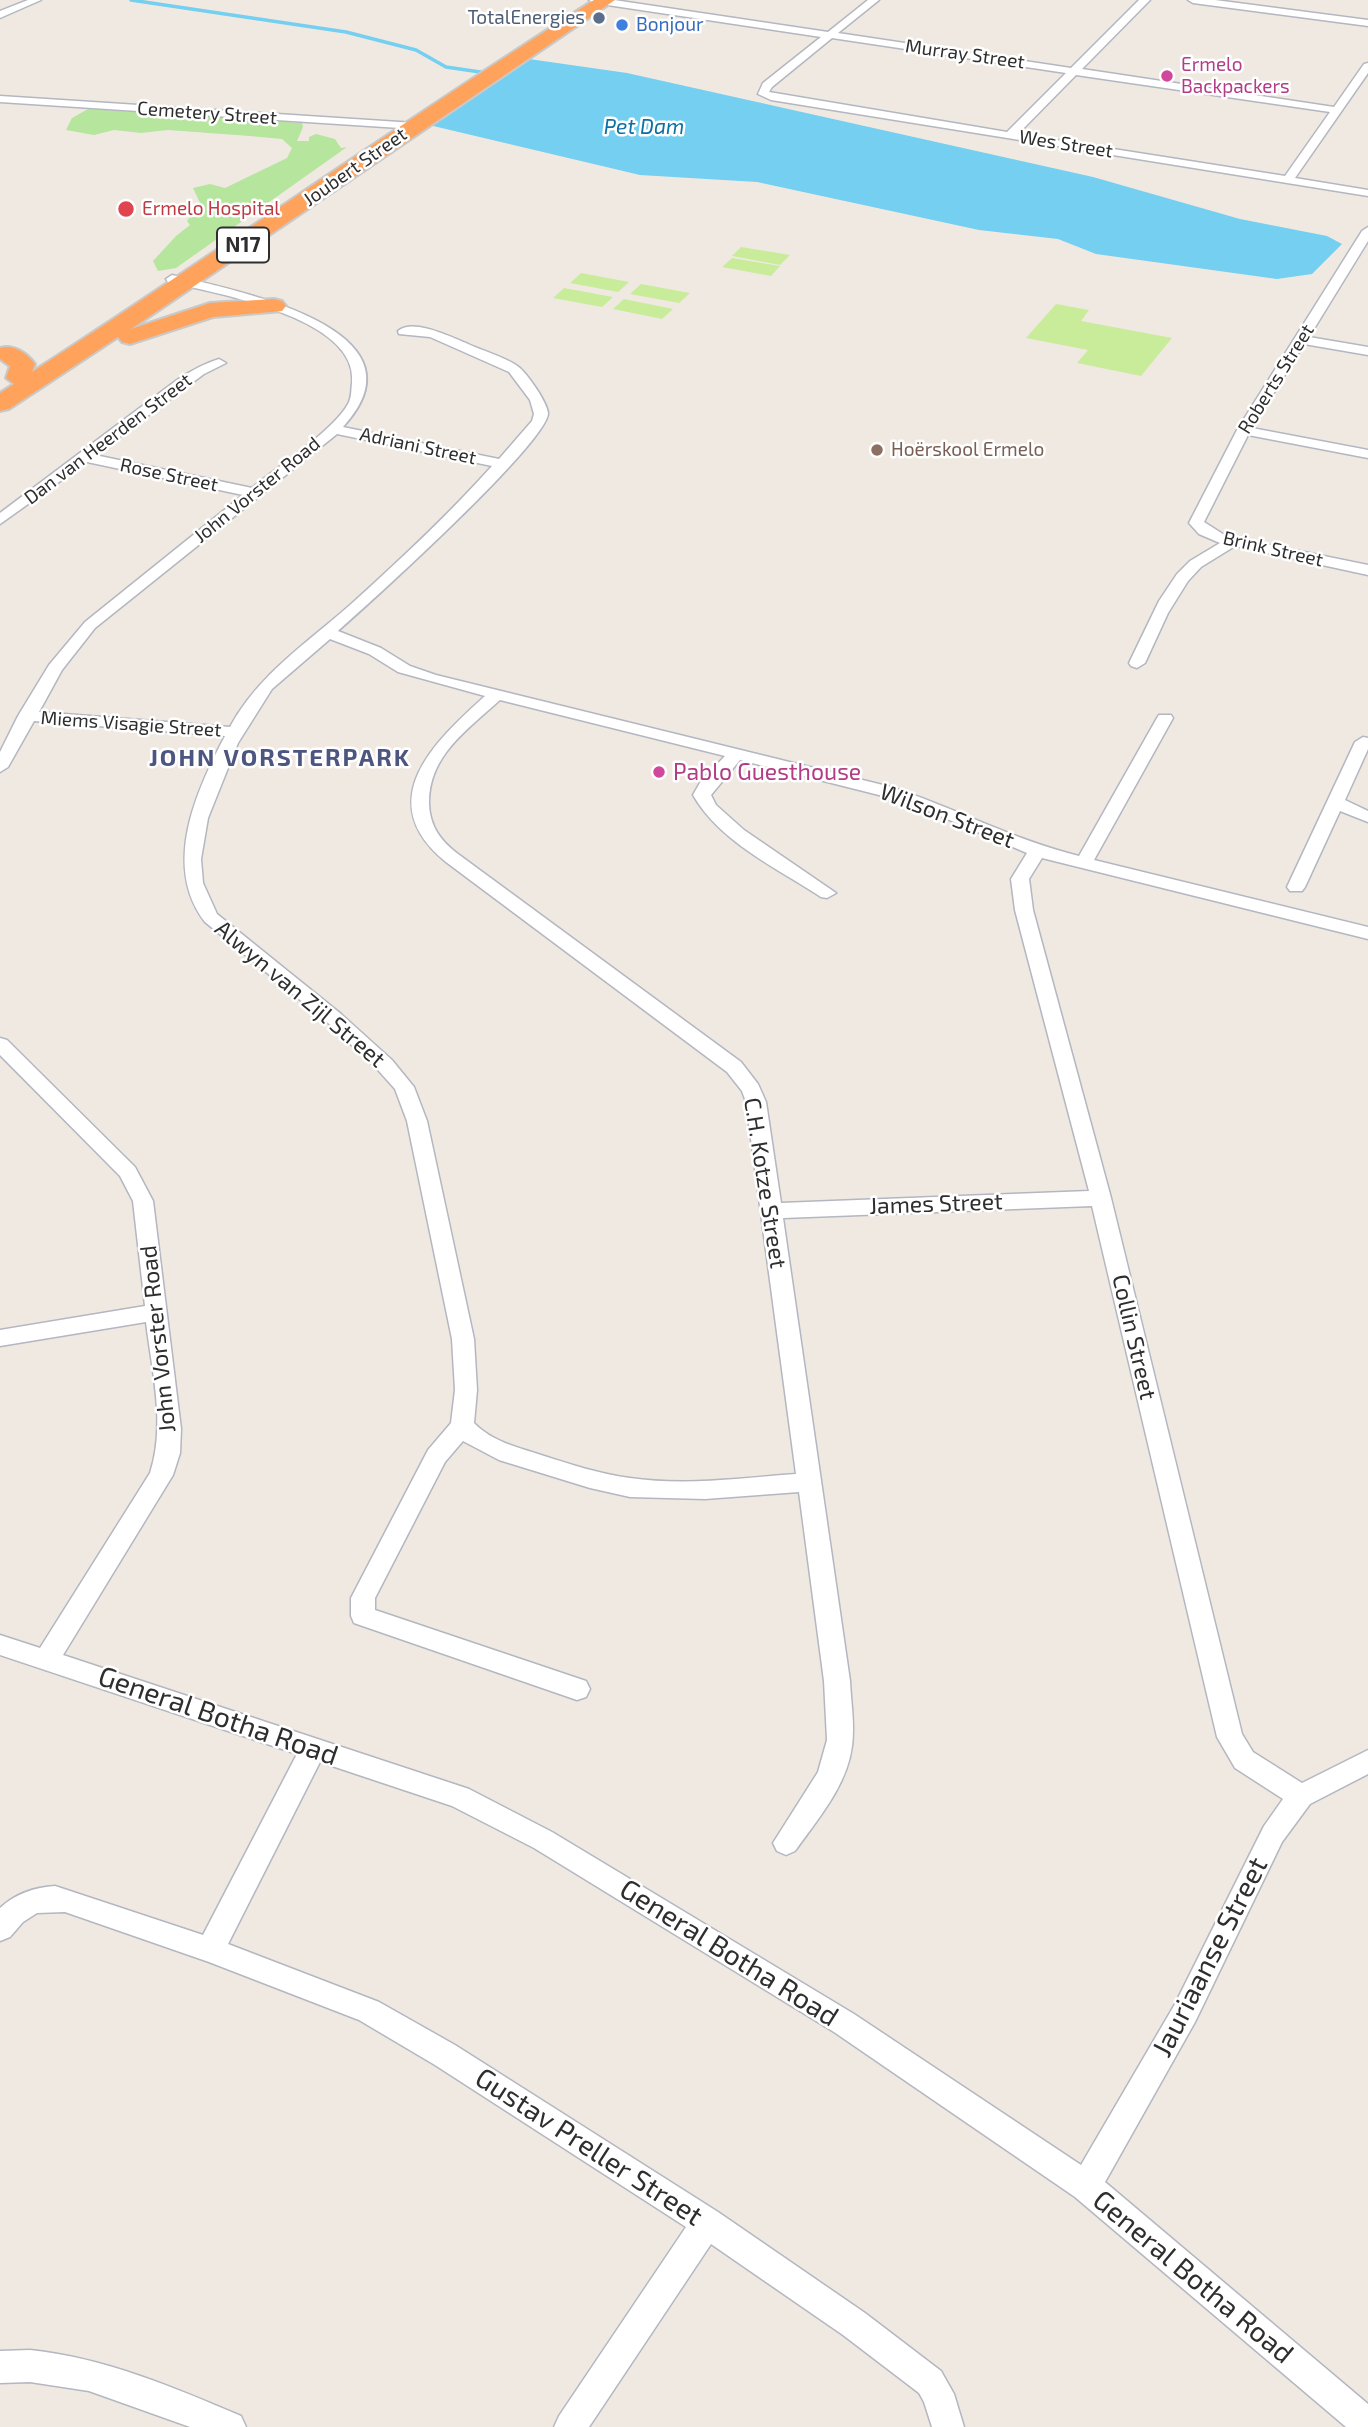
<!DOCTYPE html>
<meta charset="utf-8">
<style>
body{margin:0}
canvas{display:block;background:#efe9e1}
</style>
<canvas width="1368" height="2427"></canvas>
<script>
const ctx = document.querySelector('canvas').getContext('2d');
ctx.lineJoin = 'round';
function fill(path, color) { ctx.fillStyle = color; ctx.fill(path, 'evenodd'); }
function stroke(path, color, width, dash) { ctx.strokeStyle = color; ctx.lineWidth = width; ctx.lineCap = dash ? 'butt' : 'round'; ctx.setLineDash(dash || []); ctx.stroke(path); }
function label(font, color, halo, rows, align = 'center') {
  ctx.font = font + ' "Exo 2",sans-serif'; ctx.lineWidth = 5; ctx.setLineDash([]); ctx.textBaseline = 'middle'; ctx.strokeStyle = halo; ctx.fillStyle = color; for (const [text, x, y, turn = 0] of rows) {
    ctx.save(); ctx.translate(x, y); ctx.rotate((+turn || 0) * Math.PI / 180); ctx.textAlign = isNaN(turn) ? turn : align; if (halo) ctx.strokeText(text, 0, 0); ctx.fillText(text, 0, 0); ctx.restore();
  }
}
fill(new Path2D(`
 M88 109 302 123 303 127 297 141H309V137L316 134 335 139 341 148 347 147 176 268 158 271 153 261 176 236 190 225 187 221 200 203 193 188 210 184 225 188 287 158 292 148 282 139 250 136 168 130 141 133 114 130 94 135 66 130 72 118Z`), '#b6e59e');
fill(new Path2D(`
 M741 247 790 255 780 265 732 256Z
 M732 258 780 266 771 276 722 267Z
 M581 273 629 282 618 292 570 283Z
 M641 284 690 293 679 303 630 294Z
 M564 288 613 297 602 307 553 298Z
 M624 299 673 309 662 319 613 309Z
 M1056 304 1089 310 1081 321 1172 338 1141 376 1077 363 1088 350 1026 338Z`), '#c9ec9a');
fill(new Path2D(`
 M522 58 627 73 1093 177 1240 219 1327 236 1342 244 1312 274 1277 279 1096 254 1058 239 979 230 757 182 640 175 429 125Z`), '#75cff0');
stroke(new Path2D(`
 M131 0 346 32 416 50 446 67 487 73`), '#75cff0', 3.5);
const street = new Path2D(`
 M28 0H41L0 18V11Z
 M589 0H614L828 32 868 0H879L838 33 1071 68 1139 0H1150L1082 69 1334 107 1364 64 1368 63V73L1295 178 1368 190V196L771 100 758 94 763 83 821 37 594 3ZM832 38 1066 73 1007 132 769 92 772 87ZM1076 75 1330 112 1285 176 1018 134Z
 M1188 0H1215L1368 20V26L1193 3Z
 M0 96 415 123 420 126 415 129 0 102Z
 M1368 227V241L1309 337 1368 347V355L1304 344 1252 428 1368 450V458L1248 435 1204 522 1226 536 1368 565V575L1235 546 1201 567 1188 581 1168 613 1145 663 1137 668 1131 666 1129 663 1159 601 1177 574 1190 561 1220 543 1199 534 1189 523 1237 430 1362 231Z
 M172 275C233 290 435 328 343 427L499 459 532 421 534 414 530 400 509 372 430 337 399 334 398 331C413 318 451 337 468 344 483 351 502 356 516 365 526 371 547 402 548 413 549 441 368 605 338 631L381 648 410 666 436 675 891 787C955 808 1014 840 1079 856L1157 718 1159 715H1171L1173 718 1094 860 1368 927V939L1042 858 1029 879 1033 910 1111 1198 1242 1734 1253 1752 1302 1783 1368 1750V1774L1310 1804 1282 1842 1195 2022 1105 2182 1368 2404V2427H1346L1075 2197 834 2032 534 1848 452 1806 320 1762 228 1944 379 2002 455 2045 718 2212 865 2313 941 2371 954 2394 964 2427H932L924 2402 919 2393 843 2335 711 2244 589 2427H554L559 2416 686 2227 435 2065 359 2020 209 1962 65 1912 37 1913 23 1922 10 1937 0 1941V1908C15 1894 35 1887 55 1886L203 1935 297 1754 0 1655V1635L40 1648 150 1473C166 1425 152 1372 146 1322L0 1346V1330L145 1306 133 1201 120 1176 0 1055V1038L7 1040 135 1167 153 1201 181 1429 180 1453 173 1475 63 1655 469 1789 552 1832 854 2014 1081 2165 1175 2004 1264 1826 1283 1799 1235 1768 1217 1737 1092 1206 783 1218 850 1681C851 1703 855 1725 852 1746 847 1786 817 1820 795 1851L786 1855 777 1851 773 1843 818 1772 827 1740 824 1681 799 1492 705 1499 630 1497 590 1488 499 1460 463 1441 445 1462 375 1598V1610L586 1681 590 1689 586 1697 577 1700 354 1623 351 1616V1598L428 1450 451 1423 455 1390 452 1339 407 1121 395 1089 378 1070 327 1022 205 922C162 866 196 791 225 736L34 721 8 767 0 772V752L18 716 49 665 85 622 243 495 87 462 0 524V513L177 380C191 371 203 364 219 359L226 363 204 374 95 455 252 488C277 467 333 431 348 404 352 397 351 390 352 383 359 317 214 293 168 282L166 279ZM337 434 492 466C448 515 399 561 350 605 307 643 258 675 230 727L39 712 62 670 95 628ZM330 639 369 654 398 672 485 696C434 742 371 801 446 862L727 1072 742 1091 746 1102 796 1474C741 1478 685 1486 630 1478 599 1474 570 1464 541 1455 517 1447 493 1442 474 1423L477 1390 474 1339 427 1121 414 1087 392 1060 341 1014 217 914 203 883 201 859 208 818 238 743 272 689ZM500 700 725 756 701 781 693 795C720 842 777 868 821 897L827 898 836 893 744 830 716 805 711 795 740 760 879 795 926 810 1027 853 1011 879 1015 910 1089 1191 781 1203 766 1102 758 1084 741 1062 458 854C441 841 430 827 429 804 428 756 467 730 500 700Z
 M1363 737 1368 738V749L1345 800 1368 811V822L1340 811 1305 887 1302 891H1290L1287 887 1355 742Z
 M30 2350C105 2358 173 2387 241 2416L246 2427H190L89 2391 30 2382 0 2383V2351Z`);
const highway = new Path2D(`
 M594 0H615L131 329 210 303 274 299 282 301 286 306 282 311 213 317 130 344 122 342 118 337 9 409 0 411V393L14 384 6 378 10 366 0 359V348C13 344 27 353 35 364L32 372C221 250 404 120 594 0Z`);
stroke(street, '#b4b7c1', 3);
stroke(highway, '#c9c9c9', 4);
fill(street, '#fff');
fill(highway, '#ffa35c');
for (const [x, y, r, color] of [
 [599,18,7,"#5c6f8a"],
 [622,25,7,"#3f7fe0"],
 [1167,76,7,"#d1479c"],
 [126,209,9,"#e0444e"],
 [877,450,7,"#8d6e63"],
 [659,772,7,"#d1479c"]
]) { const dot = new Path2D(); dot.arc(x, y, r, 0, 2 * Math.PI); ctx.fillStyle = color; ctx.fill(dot); stroke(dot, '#fff', 2.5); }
label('19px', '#4e5e75', '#fff', [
 ["TotalEnergies",585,18]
], 'right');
label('19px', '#366cbe', '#fff', [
 ["Bonjour",636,25]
], 'left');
label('19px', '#2e2e2e', '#fff', [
 ["Murray Street",965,54,8],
 ["Cemetery Street",207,113,4],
 ["Wes Street",1066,144,9],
 ["Joubert Street",355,167,-35],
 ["Roberts Street",1276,379,-58],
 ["Dan van Heerden Street",108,439,-37],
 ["Adriani Street",418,446,12],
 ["Rose Street",169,475,12],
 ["John Vorster Road",257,490,-39],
 ["Brink Street",1273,549,13],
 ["Miems Visagie Street",131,724,4]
]);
label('19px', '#b23c85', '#fff', [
 ["Ermelo",1181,65],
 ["Backpackers",1181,87]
], 'left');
label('19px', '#be3a42', '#fff', [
 ["Ermelo Hospital",142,209]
], 'left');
label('19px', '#785e54', '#fff', [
 ["Hoërskool Ermelo",891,450]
], 'left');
label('italic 21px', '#0d6fa3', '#fff', [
 ["Pet Dam",644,127]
]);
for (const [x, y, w] of [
 [243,245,52]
]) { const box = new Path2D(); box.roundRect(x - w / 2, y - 17.5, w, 35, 5); ctx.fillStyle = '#fff'; ctx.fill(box); stroke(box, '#2e2e2e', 2); }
label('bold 21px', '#2e2e2e', null, [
 ["N17",243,245]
]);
label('23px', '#b23c85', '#fff', [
 ["Pablo Guesthouse",673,772]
], 'left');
label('23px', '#2e2e2e', '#fff', [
 ["Wilson Street",947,816,21],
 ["Alwyn van Zijl Street",300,994,40],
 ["C.H. Kotze Street",765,1183,81],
 ["James Street",936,1204,-2],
 ["Collin Street",1134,1337,77],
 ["John Vorster Road",158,1339,-96]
]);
ctx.letterSpacing = '2px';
label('bold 24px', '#4d5680', '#fff', [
 ["JOHN VORSTERPARK",280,758]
]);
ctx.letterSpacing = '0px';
label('28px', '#2e2e2e', '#fff', [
 ["General Botha Road",218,1716,19],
 ["General Botha Road",729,1953,32],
 ["Jauriaanse Street",1210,1957,-63],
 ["Gustav Preller Street",589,2147,33],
 ["General Botha Road",1193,2277,40]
]);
</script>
